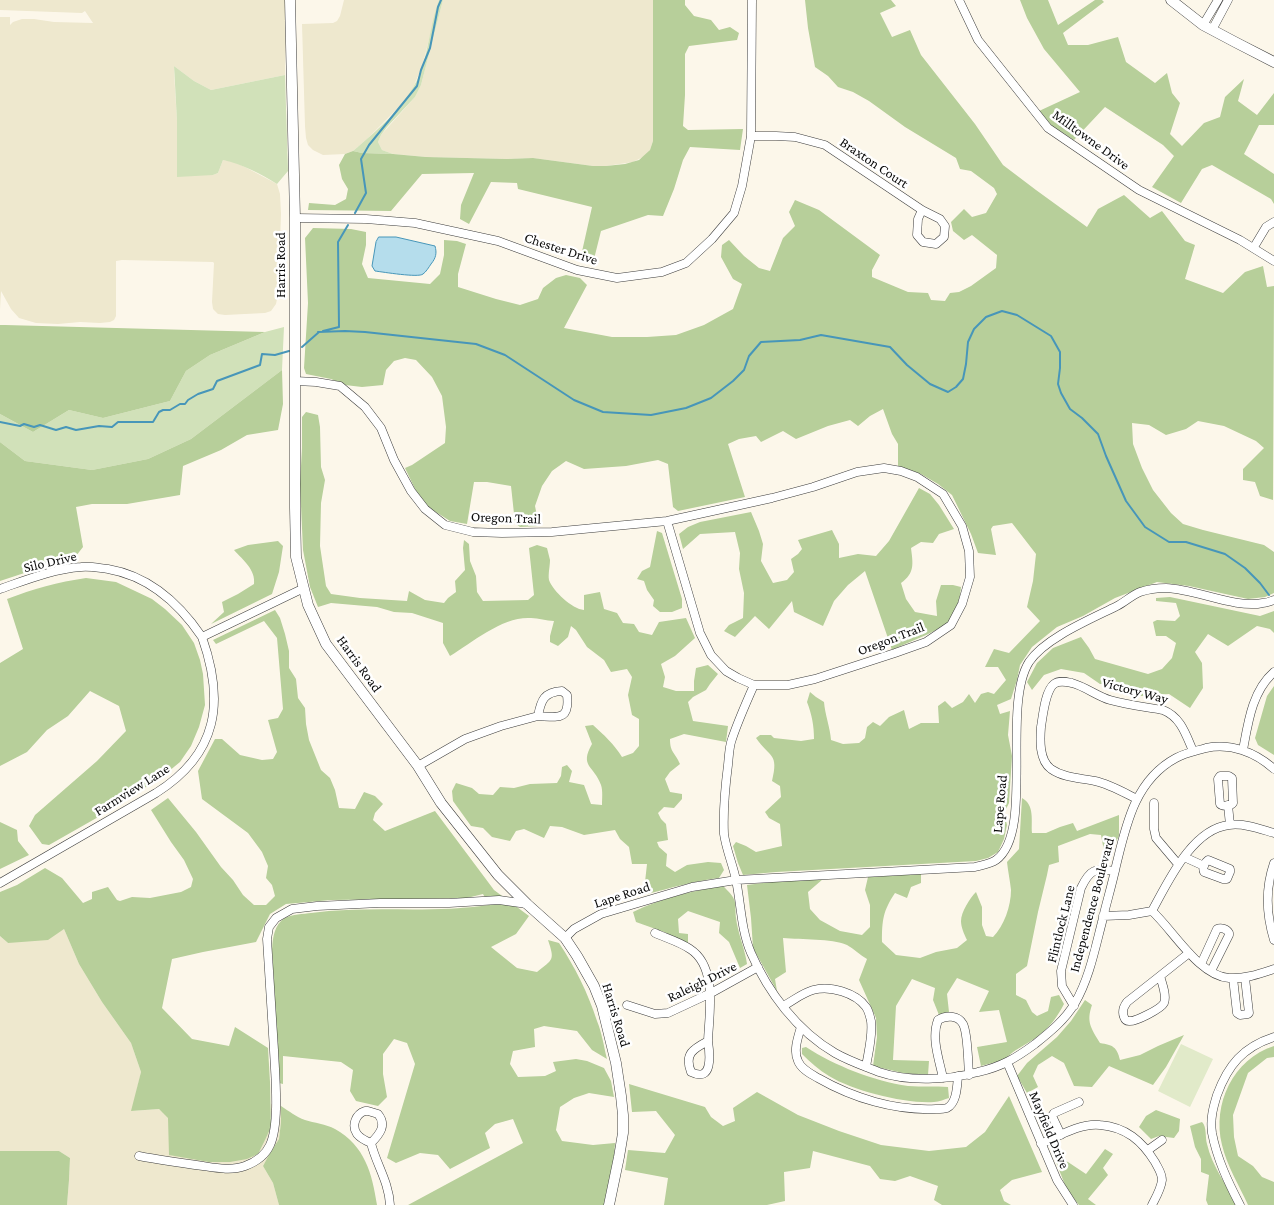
<!DOCTYPE html>
<style>
body{margin:0}
canvas{display:block;background:#fcf7ea}
</style>
<canvas width="1274" height="1205"></canvas>
<script>
const ctx = document.querySelector('canvas').getContext('2d');
ctx.lineJoin = 'round';
function fill(path, color) { ctx.fillStyle = color; ctx.fill(path, 'evenodd'); }
function stroke(path, color, width, dash) { ctx.strokeStyle = color; ctx.lineWidth = width; ctx.lineCap = dash ? 'butt' : 'round'; ctx.setLineDash(dash || []); ctx.stroke(path); }
function label(font, color, halo, rows, align = 'center') {
  ctx.font = font + ' "Crimson Pro",serif'; ctx.lineWidth = 5; ctx.setLineDash([]); ctx.textBaseline = 'middle'; ctx.strokeStyle = halo; ctx.fillStyle = color; for (const [text, x, y, turn = 0] of rows) {
    ctx.save(); ctx.translate(x, y); ctx.rotate((+turn || 0) * Math.PI / 180); ctx.textAlign = isNaN(turn) ? turn : align; if (halo) ctx.strokeText(text, 0, 0); ctx.fillText(text, 0, 0); ctx.restore();
  }
}
fill(new Path2D(`
 M0 0H286L285 75 211 90 194 81 174 66V73L177 121 200 175H213L218 173 223 160 234 162 245 167 277 184 280 194 281 214 279 272 278 294 276 304 271 311 265 313 225 315 218 314 213 309 212 302 214 263 213 262 122 260 116 261V316L114 320 110 322 100 323 80 322 58 324 36 323 19 318 11 309 1 291 0 310V17H10V25L13 22 22 19H34L54 22 93 23 85 11 82 13 0 10Z
 M344 0H439L422 67 412 90 405 101 368 138 353 151 345 154 323 155 313 150 308 145 306 138 305 126 302 24 333 23 337 21 340 16Z
 M443 0H653V141L650 150 645 156 633 162 606 166H593L533 158 507 159 426 157 393 154 382 150 378 142 381 135 415 97 421 85Z
 M64 929 79 964 102 1002 131 1043 141 1072 132 1111 159 1109 169 1118 271 1127V1104L281 1106V1122L279 1139 263 1166 273 1183 279 1205H67L69 1180 70 1158 59 1151H0V936L8 943Z`), '#eee8ce');
fill(new Path2D(`
 M439 0H443L421 85 415 97 387 127 381 135 378 142 382 150 393 154 362 153 353 151C380 128 410 103 422 68 429 46 431 22 439 0Z
 M174 66 194 81 211 90 285 75 288 171 277 184C261 174 242 164 223 160L218 173 213 175 177 177V121Z
 M284 327 282 370 191 439 148 459 92 470 25 461 0 442V414L33 432 69 410 103 418 170 401 186 371 210 355 265 332Z`), '#d1e1b9');
fill(new Path2D(`
 M653 0H685V5L694 16 711 20 719 30 730 27 739 33 737 40 689 46 685 54V95L683 126 688 130 743 129 740 150 690 147 683 160 674 189 663 216 648 215 601 231 593 263H587L581 256 592 207 518 189 517 183 491 182 469 224 460 219 461 205 474 173 422 174 391 211 308 210 309 203 335 205 346 199 348 189 342 179 339 165 345 154 353 151 362 153 393 154 426 157 507 159 533 158 593 166H606L625 164 639 160 650 150 653 141Z
 M805 0H891L896 6 880 13 892 37 910 30 921 55 975 124 1003 165 1036 190 1087 227 1098 209 1124 195 1150 218 1162 211 1185 241 1195 245 1185 279 1223 293 1245 272 1263 266 1267 287 1274 286 1273 500 1260 496 1255 482 1243 480V469L1264 448 1256 441 1224 426 1198 421 1186 429 1166 435 1149 425 1132 423 1133 444 1142 468 1153 490 1171 513 1183 524 1203 530 1264 545 1274 552V593L1265 597 1248 599 1189 586 1157 582 1115 598 1083 616 1057 627 1032 647 1020 665 1017 680 1011 699 997 705 1000 714 1010 711 1008 735 1012 756 1009 803 1004 813 1007 825 1004 839 998 852 988 858 976 861 776 872 743 875 738 863 733 846 736 842 746 846 756 852 782 846 780 824 769 818 765 812 781 797 780 786 772 781C779 753 770 758 756 738L760 735H771L774 738 801 741 814 739C814 726 812 715 807 702L810 692 816 697 824 702C825 715 830 727 831 740L843 744 859 743 865 738 867 727 873 722 880 726 889 717 904 710 909 729 921 723H939L938 706 945 701 952 708 963 702 969 694 975 703 981 694 988 692 994 694 1006 680 998 667H985L994 649 1009 653 1040 621 1027 607 1033 581 1036 554 1012 523 993 526 991 529 996 555 978 553 971 534 952 495 938 484 921 474 898 466V444L892 434 883 409 870 416 858 426 850 420 828 426 796 439 783 431 761 442 756 436 739 439 728 444 745 497 678 511 673 507 668 464 658 460 626 466 584 469 566 461 552 471 542 486 535 506 539 526 520 527 515 523 511 486 487 482H474L467 524 450 521 428 507 416 491 405 468 412 465 445 443 446 427 442 396 432 377 416 360 405 358 394 361 386 370 383 385 362 387 345 385 331 379 306 374 304 368 308 303 305 238 313 228 351 229 366 232V245L362 264 368 278 430 284 440 274 444 255V240L457 241 466 244 458 274V287L496 299 520 305 538 299 543 288 556 278 566 275 580 278 587 285 564 328 612 337H647L676 335 704 325 733 309 742 284 733 279 721 257 722 245 729 240 744 256 759 268 770 271 783 238 795 226 789 212 795 200 819 210 880 255 872 270V277L908 292 928 293 931 300 945 301 950 293 959 292 971 286 996 268 997 255 972 235 964 240 953 231 951 222 964 209 972 217 986 213 997 194 994 188 971 171 960 169 956 158 905 127 869 101 853 92 838 87 828 76 815 67 808 28Z
 M1020 0H1048L1058 25 1095 0H1102L1104 2 1063 33 1068 45H1088L1118 37 1126 62 1155 83 1167 73 1172 93 1180 103 1170 134 1182 146 1204 123 1220 117 1225 97 1244 79 1238 101 1257 115 1274 93V125H1259L1244 154 1274 174V204L1271 199 1212 165 1202 169 1181 203 1152 187 1174 156 1163 145 1105 107 1074 140 1052 126 1039 111 1080 92 1044 49 1027 18Z
 M0 325H5L265 332 210 355 186 371 170 401 103 418 69 410 33 432 0 414Z
 M282 370 283 404 278 430 247 435 221 450 183 466 180 495 127 504H92L76 507 83 547 76 556 0 581V442L25 461 92 470 148 459 191 439Z
 M306 412 318 415 320 427 321 467 325 480 321 503 320 546 326 586 331 594 360 598 407 601 409 591 425 600 444 603 448 598 456 592 455 581 465 570 463 548 464 540 469 544 470 561 476 576 477 592 483 601 528 600 534 595 529 548 537 545 547 548C548 552 549 556 550 560 550 566 548 574 549 580 553 591 572 609 584 610V595L600 592 604 609 617 613 623 623 634 624 639 632 652 635 659 622 686 618 695 638 675 656 661 664 665 677 663 687 676 691H694V681L696 668 708 665 718 674 710 684 706 690 693 697 688 702 693 721 728 726 726 742 684 734 670 739C670 753 675 752 680 764L670 772 665 779 670 792 682 794V799L674 808 664 807 658 813 661 819 666 824 668 840 657 842 659 847 667 854 666 866 675 872 687 865 708 862 721 863 724 870 719 878C694 881 671 888 647 894L645 882 647 864H632L629 847 620 839 615 830 584 835 562 827 550 826 544 838 524 829 516 831 510 841 492 837 483 828 471 826 453 801 452 791 456 783 472 788 479 794 493 795 500 787 514 788 530 784 557 783 561 776 562 767 567 765 572 771 569 782 584 785 591 804 602 805C602 799 603 791 601 785 594 765 579 767 592 744L585 726 593 725C604 735 614 744 622 757L633 753 639 746V719L632 715 628 695 632 677 627 669 611 672 604 660 587 647 576 630 571 626 568 637 558 646 550 642V636L554 621C546 621 539 618 531 618 503 616 473 642 450 656L443 643V623L412 613 394 612 377 607 331 603 318 607 310 587 303 550 300 484 302 448V417Z
 M919 488 930 494 939 505 954 529 939 534 933 543 921 542 911 548C913 564 915 573 901 583L906 599 915 612 937 616 936 601 941 585H953L961 587C960 599 957 612 950 621 944 629 904 644 892 650L865 571 848 585 834 601 823 626 794 612 792 601 769 629 755 616 735 637 724 631 729 625 743 618 744 593 739 569 740 553 735 532 700 534 683 549 679 534 688 527 700 522 751 512 759 531 763 544 761 561 773 583 787 580 794 572 791 559 798 554 802 549 798 540 832 530 839 544V558L858 554 876 556 889 541Z
 M657 531 662 533 682 599V608L672 612H660L653 606 654 600 647 590 644 581 637 579 642 571 650 567Z
 M278 541 283 546 279 572 272 594 211 624 224 612 222 602 238 594 254 584C256 570 243 560 234 550L248 545Z
 M86 578 116 582 152 599 165 609 182 625 194 643 200 660 203 674 205 705 199 727 191 746 180 762 163 776 135 794 100 816 49 845 42 844 29 826 35 815 97 761 126 731 119 706 90 691 68 716 47 730 27 752 0 766V663L23 649 7 599C33 589 58 582 86 578Z
 M1170 597 1260 616 1274 611V633L1270 629 1257 626 1228 646 1208 634 1195 652 1202 663 1203 688 1190 708 1169 694 1141 696 1115 684H1100L1084 673 1061 669 1044 675 1032 690 1027 682 1037 663 1053 648 1081 637 1089 648 1095 659 1148 674 1162 669 1172 658 1176 643 1166 636H1156L1153 622 1157 620 1175 621 1180 616 1176 603 1156 601V598Z
 M275 610 280 618 285 634 289 651V668L296 679 298 698 305 708 306 724 309 740 321 770 330 778 335 790 339 808 355 809 364 792 375 796 383 804 375 813 373 820 385 831 435 811 494 890 529 916 516 934 491 947 517 968 537 972C553 959 555 961 548 940L559 943C575 967 588 993 597 1021 602 1033 604 1047 607 1059L592 1050 577 1031 544 1026 534 1029 535 1047 513 1051 510 1064 518 1077 545 1076 556 1071 553 1062 576 1059 587 1061 604 1068 611 1081 614 1097 589 1093 574 1098 560 1107 556 1130 562 1141 593 1145 615 1143 614 1159 604 1205H408L523 1143 513 1119 495 1124 485 1133 490 1148 450 1169 438 1155 420 1153 396 1163 387 1158 415 1064 407 1043 394 1039 383 1054V1074L387 1097 378 1106 356 1101 350 1091 353 1070 341 1062 283 1056V1084L279 1083 272 949C273 937 274 925 285 918 292 914 304 914 311 913 370 905 430 914 489 905L483 894 467 898 331 900 286 904 270 914 256 942 203 952 172 959 162 1008 192 1039 229 1046 235 1027 268 1048 270 1082 271 1127 265 1140 258 1154 247 1159 230 1162H209L169 1155 168 1118 159 1109 131 1111 141 1072 131 1043 102 1002 79 964 64 929 48 940 8 943 0 936V892L17 885 45 868 62 878 83 903 92 899V892L108 887 117 900 120 901 132 897 150 898 181 892 191 887 193 879 184 860 171 842 151 810 168 798 196 832 221 867 233 880 243 895 254 905H266L275 896 272 885 266 878 268 866 262 852 248 833 202 799 198 771 215 739H222L240 755 262 760 273 759 277 752 268 720 278 718 283 709 277 638 264 621 216 644 213 640Z
 M1274 686V755L1258 745 1255 738 1267 696Z
 M1022 798C1035 805 1031 821 1032 833H1046L1060 827 1073 823 1077 831 1119 815V836L1109 855 1104 851 1101 835 1090 834 1058 846 1059 862 1049 865 1047 875 1038 912 1027 966 1016 974V995L1026 1000 1032 1012 1037 1016 1048 1011 1051 997 1059 995 1064 1004C1051 1029 1040 1036 1016 1050 1011 1053 1006 1059 1000 1061 994 1063 987 1064 981 1066L977 1047 1007 1042 999 1010 979 1012 989 991 957 978 947 994 949 1012 939 1015 933 1000 935 988 912 979 896 1006 893 1060 929 1061 928 1075 903 1073 873 1066 877 1037 876 1018 859 980 867 959C860 955 854 949 847 945 831 938 802 940 783 938L786 972 775 979 777 991 753 948 751 918 747 885 787 880 823 879 808 892 810 909 820 920 840 931 862 935 870 927V905L865 890 868 877 921 874V883L911 887 907 898 895 893C883 911 882 920 882 942L896 955 920 958 936 952 957 948 967 940C964 934 961 927 961 921 961 912 970 898 976 892L982 907V925L986 936 993 937C1004 926 1011 906 1011 890 1010 881 1008 871 1007 862L1019 849Z
 M0 822 17 830 18 841 29 855 0 869Z
 M723 886C728 891 733 895 735 902 736 907 735 913 736 918 738 934 745 949 747 964L740 968 729 942 719 933 720 922 688 911 678 919 679 933 688 934V943L664 932 636 922 633 912C662 898 691 891 723 886Z
 M1085 1000 1092 1005C1086 1022 1091 1028 1100 1043 1113 1045 1117 1047 1120 1060L1140 1055 1158 1046 1184 1035 1166 1067 1153 1085 1109 1066 1092 1087 1074 1086 1064 1063 1052 1056 1038 1065 1033 1076 1038 1087 1027 1093 1017 1076 1027 1063 1057 1037 1071 1021Z
 M1274 1046V1057L1267 1058 1248 1073 1233 1115 1234 1137 1238 1156 1253 1166 1262 1177 1274 1182V1205H1248C1239 1185 1227 1166 1222 1145 1212 1104 1233 1059 1274 1046Z
 M806 1047C835 1066 874 1081 908 1086 922 1087 935 1086 948 1087L949 1098C945 1099 939 1102 934 1102 906 1104 853 1091 829 1076 819 1070 810 1062 802 1054V1048Z
 M629 1084 705 1107 711 1117 723 1126 735 1121 733 1108 757 1092 798 1115 839 1131 881 1145 929 1151 966 1147 985 1132 1009 1096 1042 1172 1012 1180 1000 1190 1004 1201 1011 1205H942L934 1200 938 1186 910 1176 895 1181 880 1179 870 1166 813 1151 810 1168 784 1172 785 1201 767 1205H664L668 1178 625 1170 628 1150 665 1153 675 1135 656 1111 632 1112Z
 M281 1106C289 1111 296 1117 305 1120 314 1123 326 1124 335 1129 365 1146 372 1173 377 1205H279L273 1183 263 1166 270 1153 279 1139 281 1122Z
 M1156 1110 1180 1119 1179 1131 1174 1138 1159 1136 1151 1139 1139 1127 1146 1116Z
 M1202 1122C1207 1127 1205 1137 1207 1144 1212 1166 1227 1186 1238 1205H1208L1206 1200 1209 1175 1201 1172V1159L1195 1147 1190 1126Z
 M1105 1149 1113 1154 1103 1168 1108 1175 1088 1199 1096 1205H1079L1067 1190 1054 1157 1068 1162 1086 1174Z
 M0 1151H59L70 1158 69 1180 67 1205H0Z`), '#b7cf9a');
fill(new Path2D(`
 M1181 1044 1213 1059 1190 1107 1158 1091Z`), '#e1eac9');
const water = new Path2D(`
 M379 237H396L435 246C437 253 436 258 431 264 429 267 426 272 423 274 419 278 383 272 375 271L372 266 376 242Z`);
fill(water, '#b5ddec');
stroke(water, '#4796b9', 1);
stroke(new Path2D(`
 M355 213 366 193 361 159 369 145 417 86 421 70 430 48 438 7 441 0
 M323 331 339 327 338 242 348 225
 M318 332 345 331 365 332 476 344 505 355 574 400 603 412 651 415 686 408 711 398 733 381 744 370 749 356 761 342 800 340 821 335 890 347 907 365 930 384 948 392 956 387 963 379 966 364 968 342 974 329 986 317 1002 311 1017 315 1051 336 1060 352V368L1058 384 1061 393 1070 409 1082 418 1098 434 1106 456 1126 501 1145 527 1169 542H1186L1225 554 1245 568 1260 583 1269 595
 M302 347 319 332
 M0 422 20 426 24 424 34 427 40 425 56 430 66 427 76 430 99 426 112 427 118 422H153L159 412 163 410H170L180 404H185L188 400 198 394 213 389 217 381 260 365 262 354 275 355 289 351`), '#4796b9', 2);
const minor = new Path2D(`
 M959 0 978 40 1048 128 1139 190 1240 240 1274 261
 M1203 25 1218 0
 M1212 30 1228 0
 M751 136H776L795 137 825 145 922 210 940 219 945 226 944 237 936 244 923 242 917 235 918 219 922 210
 M295 218 366 219 415 223 498 241 577 270 617 278 662 272 686 263 712 239 734 213 742 186 751 136 752 0
 M1254 247 1266 227 1274 222
 M295 381 316 382 340 386 365 407 381 428 394 460 411 491 425 509 445 525 473 532 502 533 552 532 667 521 772 498 813 487 857 472 884 468 901 471 917 477 943 494 962 526 969 551 970 577 962 604 951 625 926 642 895 653 815 679 788 685H754L738 678 726 671 711 655 700 633 667 521
 M0 589C26 580 53 569 81 567 90 566 99 568 108 569 149 576 179 603 202 637
 M754 685C746 703 738 721 732 739 729 747 729 756 728 765 725 788 723 811 724 834 726 849 733 865 736 880 741 904 741 930 751 953 768 992 797 1031 835 1053 849 1061 864 1066 879 1072 908 1082 949 1080 978 1072 1001 1067 1016 1058 1035 1044 1050 1032 1065 1020 1075 1003 1089 979 1095 949 1102 922 1106 904 1112 885 1116 866 1126 825 1135 780 1176 758 1185 753 1196 751 1206 748 1231 743 1255 752 1274 769
 M562 691 567 695C570 721 558 717 538 716 541 700 544 692 562 691Z
 M1243 750C1248 723 1252 691 1274 672
 M418 766 465 739 501 726 538 716
 M1220 776H1229L1232 778 1233 803C1231 806 1223 807 1220 804L1218 779Z
 M1137 799C1123 792 1109 784 1095 781 1080 778 1064 778 1051 769 1039 760 1040 740 1041 727 1043 715 1045 691 1054 684 1059 680 1067 682 1072 683 1086 687 1097 696 1110 700 1127 705 1146 707 1163 710 1181 717 1186 735 1193 751
 M1154 803V829L1156 838 1178 864
 M1228 805 1230 825
 M1184 857 1204 866
 M1208 860 1230 869V872L1227 879H1223L1204 872C1202 868 1205 862 1208 860Z
 M1274 863C1265 889 1266 914 1274 940
 M0 883 156 793C218 754 225 702 202 637L304 588
 M1152 911C1168 882 1192 829 1229 825 1244 823 1260 829 1274 833
 M1103 916 1129 915 1152 911C1173 930 1199 976 1229 978 1245 979 1259 974 1274 969
 M655 933C666 938 680 942 690 949 718 967 709 1014 708 1041
 M565 938 574 929 601 914 692 887 736 880 975 867C982 865 990 864 996 860 1035 832 1001 707 1029 662 1045 638 1091 619 1117 606 1125 602 1132 595 1140 592 1149 589 1158 588 1166 588 1196 589 1235 609 1263 603 1267 603 1271 601 1274 600
 M1201 964 1217 929C1221 927 1227 929 1229 933V935L1211 971
 M1160 976C1162 983 1167 996 1164 1003 1161 1009 1135 1022 1129 1021 1126 1021 1125 1020 1124 1017 1122 1012 1124 1006 1127 1002Z
 M1160 976 1189 953
 M1233 978 1237 1013 1240 1015 1248 1014 1249 1013 1245 978
 M627 1005 655 1014 668 1013 711 993 758 967
 M783 1006C793 1001 802 993 813 990 830 985 856 993 866 1007 869 1011 870 1017 871 1021 873 1036 868 1053 866 1067
 M1074 1006 1062 986 1061 971 1081 888C1090 869 1095 868 1115 871
 M801 1027C798 1037 793 1051 798 1061 801 1069 811 1074 818 1078 853 1098 895 1111 936 1109 939 1109 944 1109 947 1108 957 1103 957 1086 958 1076
 M708 1041C710 1055 713 1083 691 1072 684 1054 693 1049 708 1041Z
 M1007 1062 1057 1180 1073 1205
 M943 1078C939 1059 931 1038 938 1020 946 1015 958 1015 963 1024 968 1033 968 1063 969 1075
 M365 1111H368L378 1114C387 1125 380 1134 371 1143 366 1141 361 1139 357 1134 351 1125 356 1114 365 1111Z
 M1061 1135 1052 1116 1054 1113 1079 1102
 M371 1143C376 1164 389 1182 390 1205
 M1041 1144C1059 1136 1080 1123 1100 1125 1126 1127 1142 1141 1155 1162 1158 1168 1162 1173 1162 1180 1161 1189 1156 1197 1152 1205
 M1148 1150 1162 1140
 M139 1156C160 1160 181 1163 203 1166 216 1168 232 1171 245 1166 256 1162 265 1156 270 1145 280 1123 275 1074 274 1050 272 1013 269 976 267 939L269 927 276 918 292 909 317 906 380 903H449L499 900 527 904
 M1240 1205C1228 1182 1217 1159 1212 1133 1210 1119 1213 1108 1217 1095 1228 1065 1243 1047 1274 1037`);
const tertiary = new Path2D(`
 M290 0 295 218V508L296 557 308 605 326 644 418 766 441 803 498 875 527 904 565 938 577 956 594 986 602 1006 616 1063 621 1096 623 1115V1133L619 1157 609 1205
 M1171 0 1203 25 1235 42 1274 62`);
stroke(minor, '#3d3d3d', 9);
stroke(tertiary, '#3d3d3d', 11);
stroke(minor, '#fff', 8);
stroke(tertiary, '#fff', 10);
label('14px', '#0a0a0a', '#fff', [
 ["Milltowne Drive",1091,140,36],
 ["Braxton Court",874,163,34],
 ["Chester Drive",561,249,18],
 ["Harris Road",281,265,-90],
 ["Oregon Trail",506,518,2],
 ["Silo Drive",50,562,-13],
 ["Oregon Trail",891,639,-21],
 ["Harris Road",359,664,54],
 ["Victory Way",1135,691,15],
 ["Farmview Lane",132,790,-32],
 ["Lape Road",1000,804,-85],
 ["Lape Road",622,895,-18],
 ["Independence Boulevard",1092,905,-75],
 ["Flintlock Lane",1061,924,-76],
 ["Raleigh Drive",702,982,-26],
 ["Harris Road",616,1015,73],
 ["Mayfield Drive",1049,1130,67]
]);
</script>
